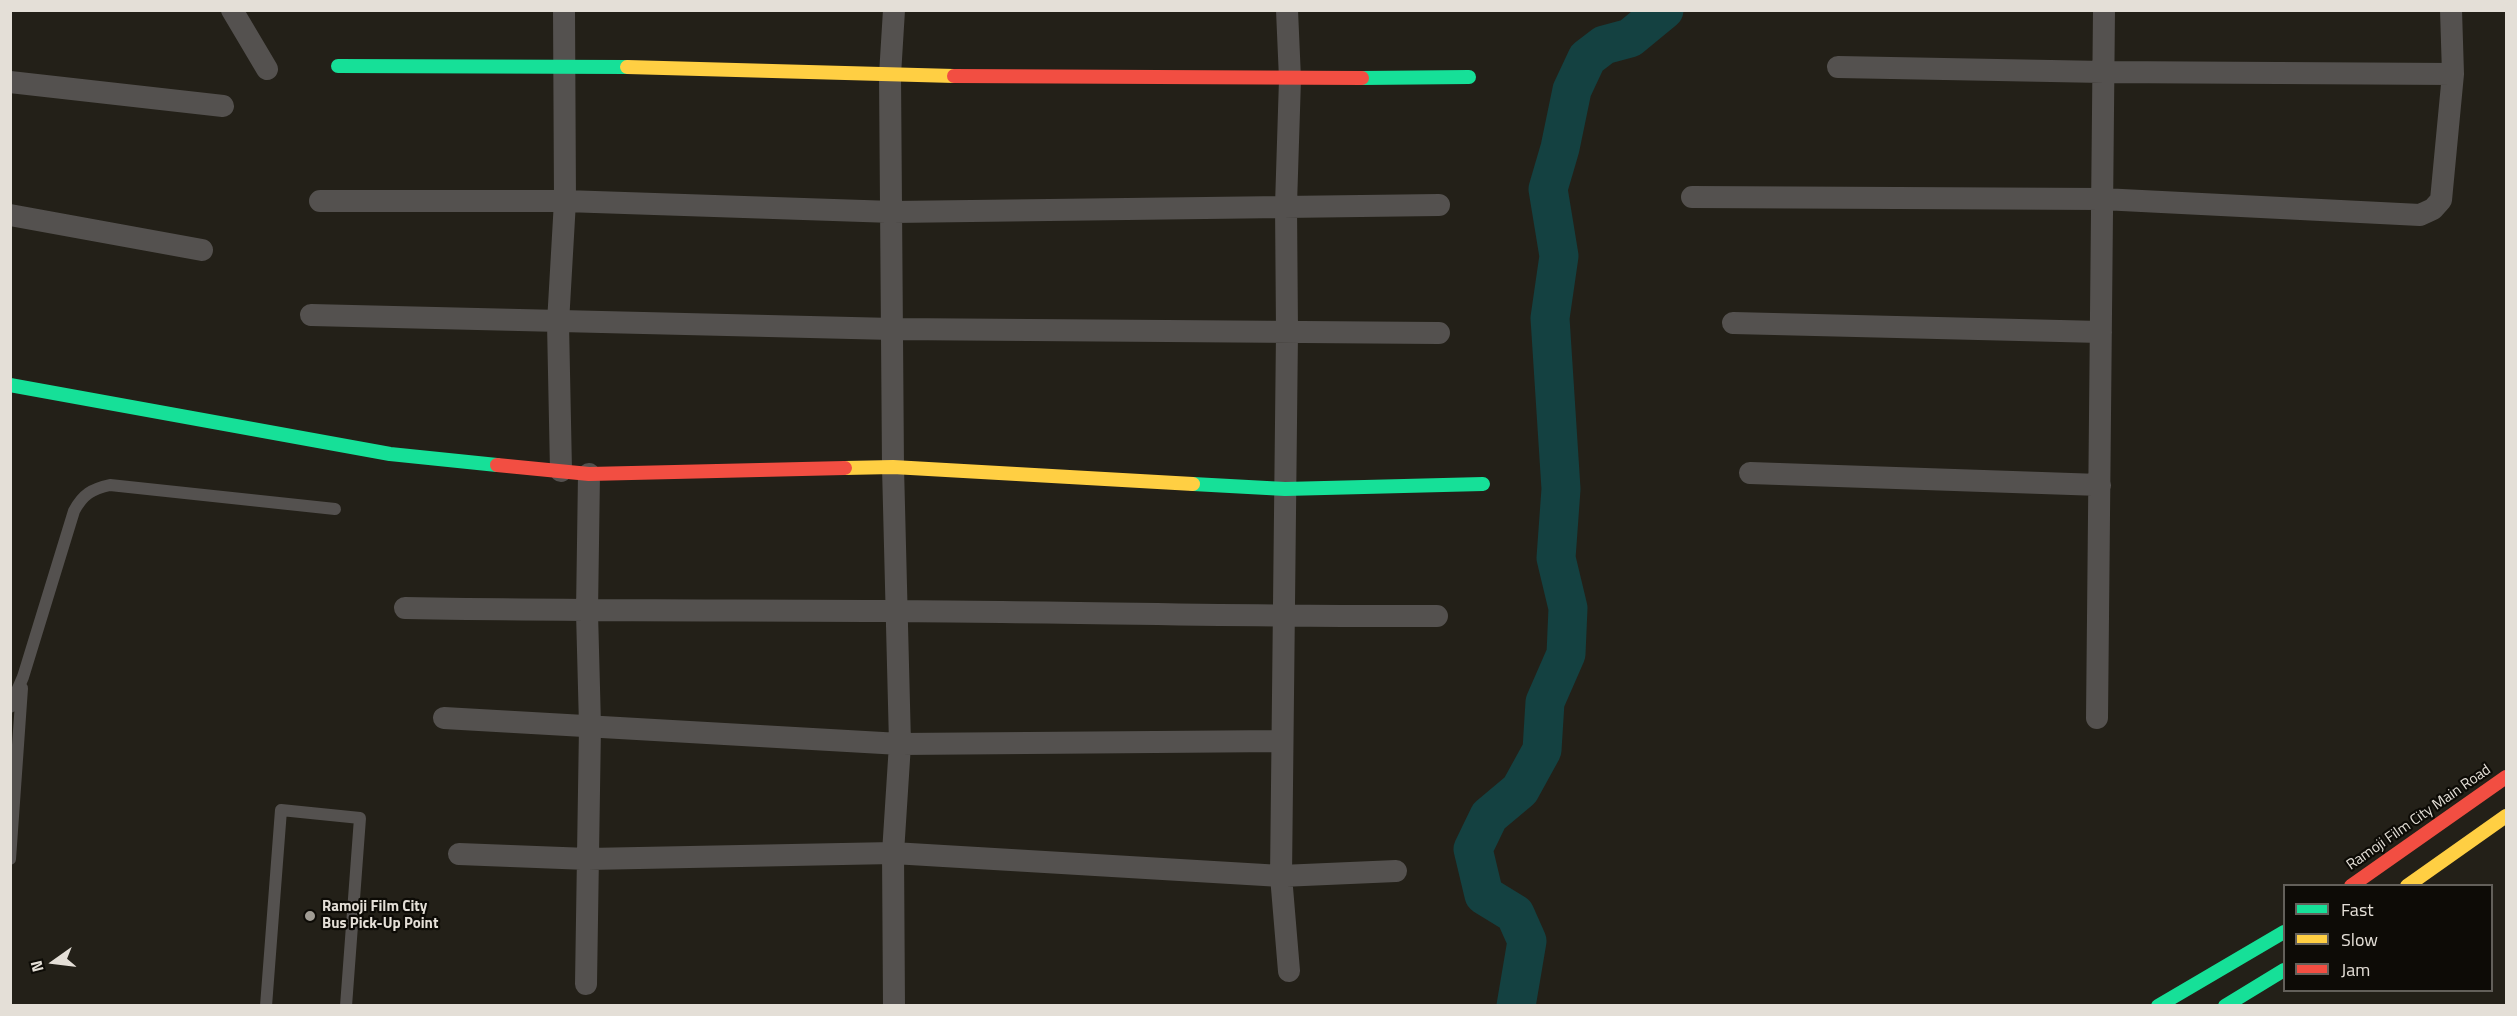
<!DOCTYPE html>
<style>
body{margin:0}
#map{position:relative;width:2517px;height:1016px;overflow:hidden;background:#232018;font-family:"Titillium Web",sans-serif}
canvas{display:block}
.frame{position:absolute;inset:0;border:12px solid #e4dfd7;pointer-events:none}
.legend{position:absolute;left:2283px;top:884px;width:210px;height:108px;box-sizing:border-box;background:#0d0b06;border:2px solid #63605a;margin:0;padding:8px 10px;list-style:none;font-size:18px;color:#e4dfd7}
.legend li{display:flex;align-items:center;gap:12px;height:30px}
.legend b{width:30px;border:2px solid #63605a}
.north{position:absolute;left:24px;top:932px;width:60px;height:60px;-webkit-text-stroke:4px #0d0b06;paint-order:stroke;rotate:256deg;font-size:16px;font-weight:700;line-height:24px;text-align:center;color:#e4dfd7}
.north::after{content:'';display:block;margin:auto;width:21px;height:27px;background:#e4dfd7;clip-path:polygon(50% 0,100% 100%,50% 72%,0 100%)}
</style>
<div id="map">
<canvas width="2517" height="1016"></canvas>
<div class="frame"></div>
<ul class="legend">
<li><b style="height:8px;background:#16e098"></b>Fast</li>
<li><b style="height:8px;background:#ffcf43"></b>Slow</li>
<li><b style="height:8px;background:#f24e42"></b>Jam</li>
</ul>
<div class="north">N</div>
</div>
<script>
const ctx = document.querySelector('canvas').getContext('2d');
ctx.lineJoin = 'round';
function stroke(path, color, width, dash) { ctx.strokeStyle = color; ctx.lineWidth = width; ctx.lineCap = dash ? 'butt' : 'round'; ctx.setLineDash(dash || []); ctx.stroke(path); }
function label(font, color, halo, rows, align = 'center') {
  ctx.font = font + ' "Titillium Web",sans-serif'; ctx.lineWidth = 4.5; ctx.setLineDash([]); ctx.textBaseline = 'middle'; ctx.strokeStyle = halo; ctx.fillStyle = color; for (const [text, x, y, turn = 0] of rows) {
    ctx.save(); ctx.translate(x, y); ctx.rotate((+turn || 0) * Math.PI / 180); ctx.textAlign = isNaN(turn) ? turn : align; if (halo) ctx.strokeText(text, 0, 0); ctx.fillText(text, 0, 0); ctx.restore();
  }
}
stroke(new Path2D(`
 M1516 1006 1527 941 1515 914 1484 895 1473 849 1489 816 1520 790 1542 750 1545 702 1566 654 1568 608 1556 558 1561 489 1550 318 1559 256 1548 189 1560 148 1572 90 1587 58 1604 45 1630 38 1664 10`), '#144141', 39);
stroke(new Path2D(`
 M10 707 23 677 74 511C83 494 92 489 110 485L335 509
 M10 859 22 688
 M266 1006 281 810 360 818 346 1006`), '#54514f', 12);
stroke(new Path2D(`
 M232 10 267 69
 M1287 10 1290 79 1286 205 1287 332 1281 876 1289 971
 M1838 67 2104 72 2453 74
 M10 82 223 106
 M1692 197 2102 199 2420 215 2433 209 2441 200 2453 74 2451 10
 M320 201H565L893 212 1439 205
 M10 215 202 250
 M311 315 893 329 1439 333
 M1733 323 2101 332
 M561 471 558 323 565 201 564 10
 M1750 473 2100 485
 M405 608C569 611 733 610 898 611 1078 612 1257 617 1437 616
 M444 718 900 744 1282 741
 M2097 718 2104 10
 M459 854 588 859 893 853 1281 876 1396 871
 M586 984 590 726 587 612 589 474
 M894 1006 893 853 900 744 893 467 890 75 894 10`), '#54514f', 22);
stroke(new Path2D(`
 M338 66 627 67
 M1362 78 1469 77
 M10 385 390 454 497 465
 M1193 484 1285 489 1483 484
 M2158 1006 2284 932
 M2225 1006 2284 970`), '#16e098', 14);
stroke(new Path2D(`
 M627 67 954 76
 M845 468 893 467 1193 484
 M2407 886 2506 816`), '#ffcf43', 14);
stroke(new Path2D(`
 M954 76 1362 78
 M497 465 589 474 845 468
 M2351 886 2506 777`), '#f24e42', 14);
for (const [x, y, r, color] of [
 [310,916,6,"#a09c94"]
]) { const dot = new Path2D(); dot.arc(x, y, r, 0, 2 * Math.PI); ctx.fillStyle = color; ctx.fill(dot); stroke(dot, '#0d0b06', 2); }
label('15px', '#e4dfd7', '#0d0b06', [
 ["Ramoji Film City Main Road",2419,818,-35]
]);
label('bold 15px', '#e4dfd7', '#0d0b06', [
 ["Ramoji Film City",322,907],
 ["Bus Pick-Up Point",322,924]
], 'left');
</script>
